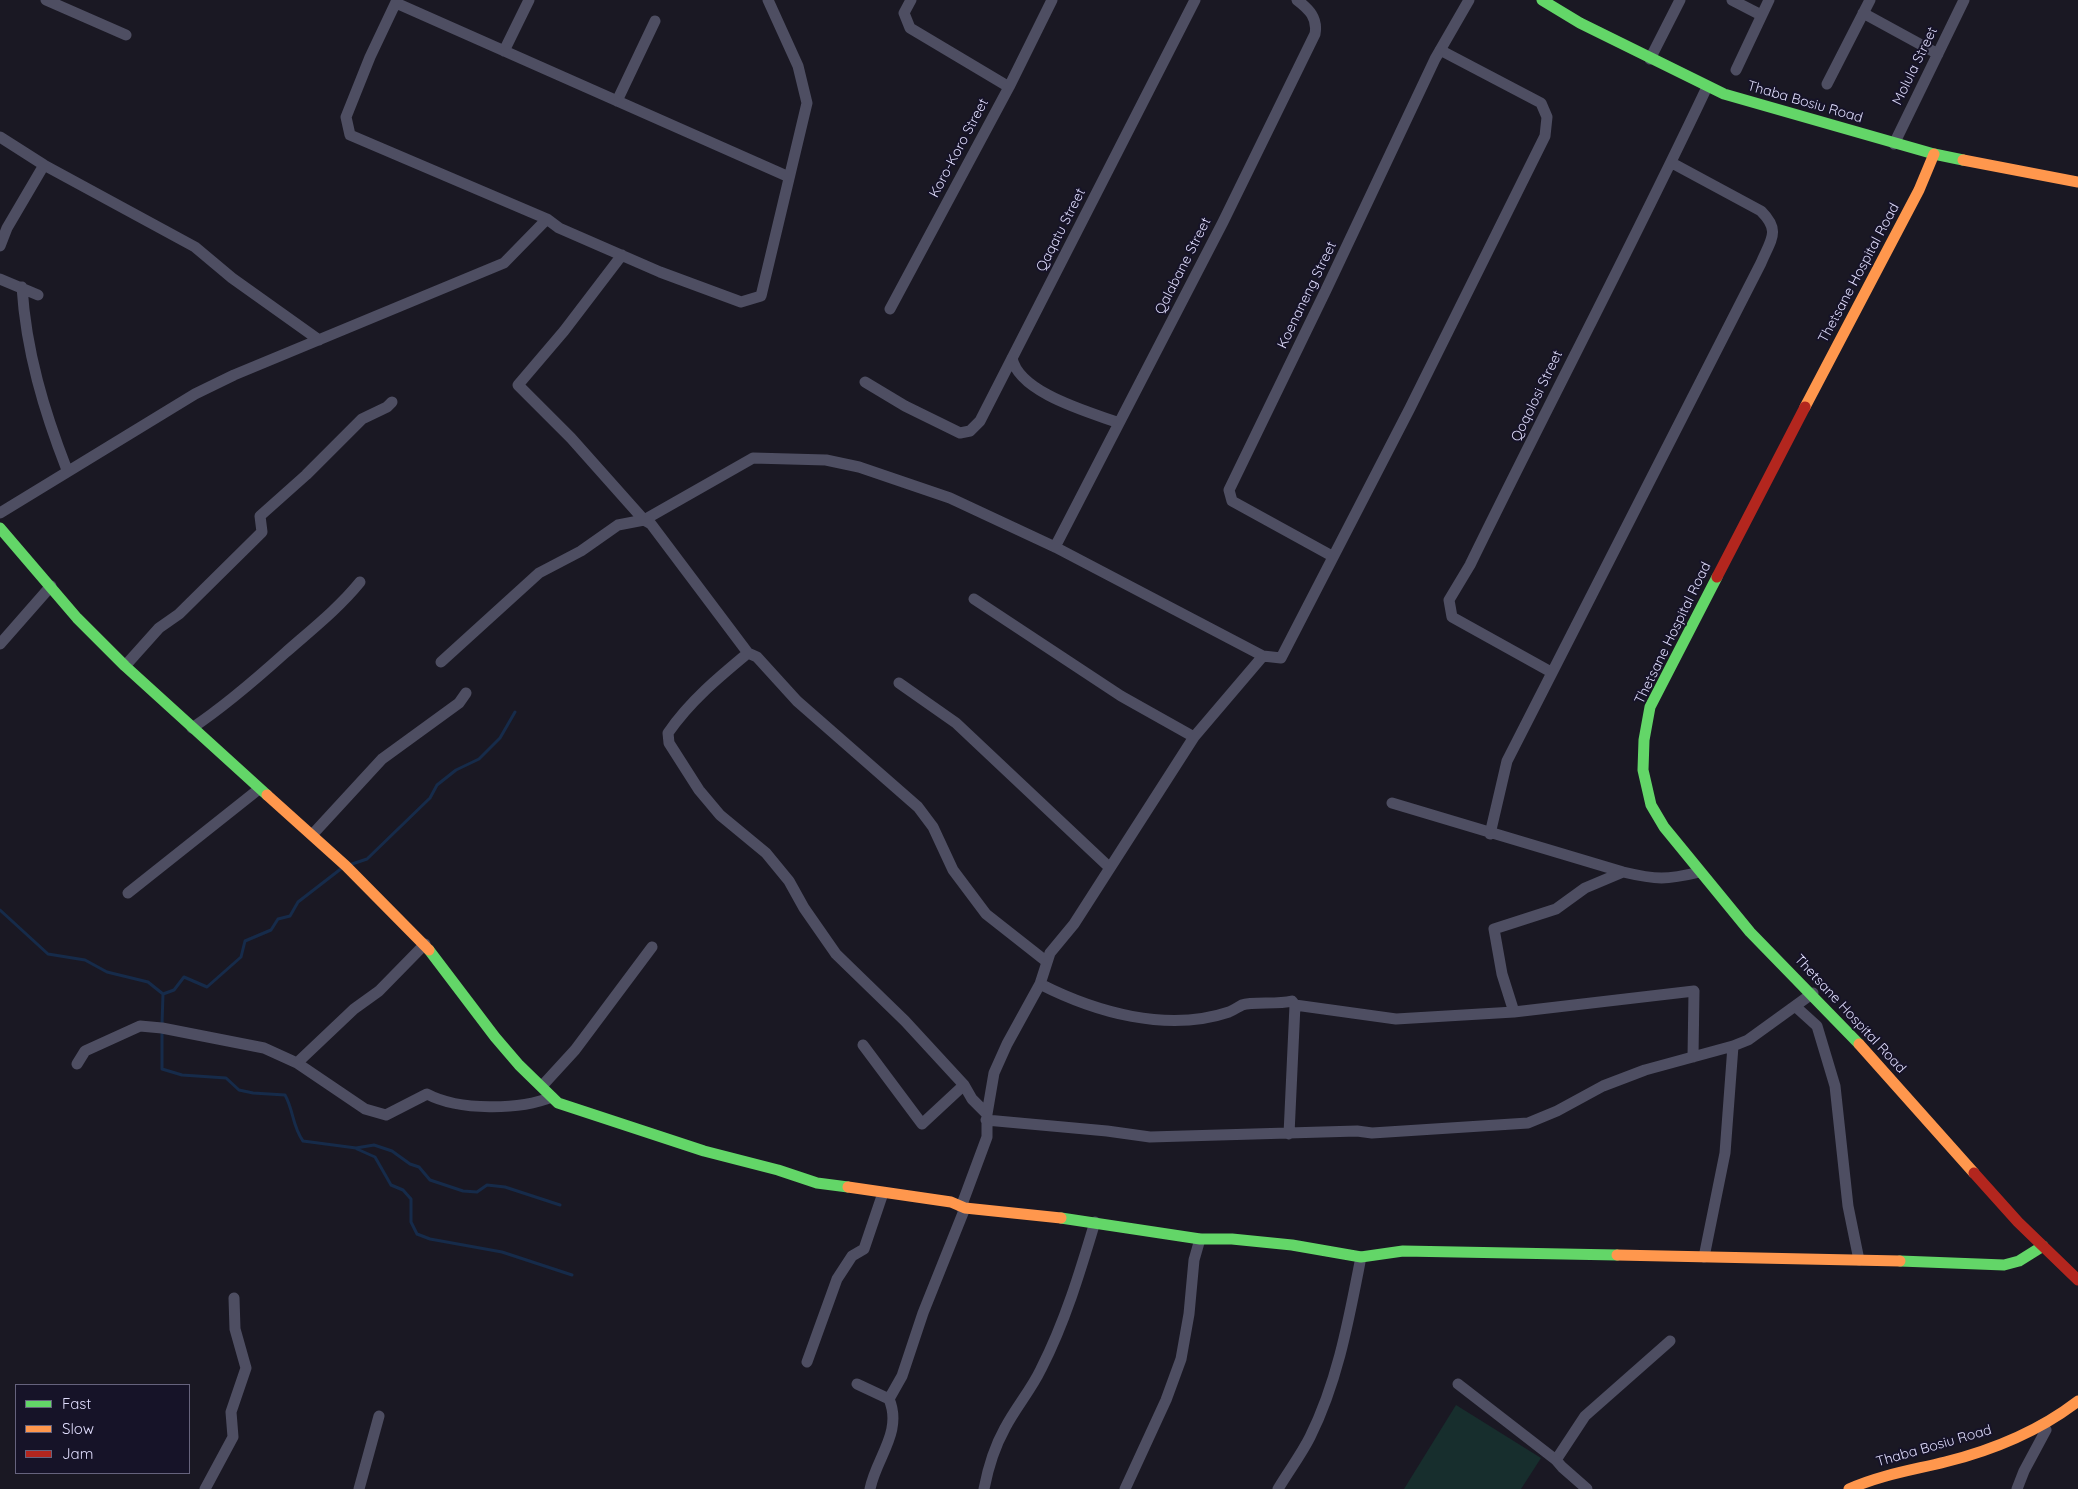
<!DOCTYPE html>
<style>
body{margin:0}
#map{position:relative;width:2078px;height:1489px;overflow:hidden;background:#1a1823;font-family:Quicksand,sans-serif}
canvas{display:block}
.legend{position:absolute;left:15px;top:1384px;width:175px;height:90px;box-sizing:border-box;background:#161328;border:1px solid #66637d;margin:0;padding:6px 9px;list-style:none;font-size:15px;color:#dfdcfc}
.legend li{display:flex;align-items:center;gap:10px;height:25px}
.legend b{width:25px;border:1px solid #66637d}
</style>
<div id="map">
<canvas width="2078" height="1489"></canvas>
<ul class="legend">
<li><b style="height:6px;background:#63d668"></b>Fast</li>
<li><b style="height:6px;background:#ff974d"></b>Slow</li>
<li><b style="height:6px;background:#b3261e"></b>Jam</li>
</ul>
</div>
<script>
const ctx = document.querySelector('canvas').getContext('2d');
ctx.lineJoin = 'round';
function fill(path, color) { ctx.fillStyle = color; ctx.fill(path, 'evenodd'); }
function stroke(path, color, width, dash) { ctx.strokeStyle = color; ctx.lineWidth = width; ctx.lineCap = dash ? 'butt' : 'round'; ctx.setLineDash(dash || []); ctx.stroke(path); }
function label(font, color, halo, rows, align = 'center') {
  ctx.font = font + ' Quicksand,sans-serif'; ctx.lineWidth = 4; ctx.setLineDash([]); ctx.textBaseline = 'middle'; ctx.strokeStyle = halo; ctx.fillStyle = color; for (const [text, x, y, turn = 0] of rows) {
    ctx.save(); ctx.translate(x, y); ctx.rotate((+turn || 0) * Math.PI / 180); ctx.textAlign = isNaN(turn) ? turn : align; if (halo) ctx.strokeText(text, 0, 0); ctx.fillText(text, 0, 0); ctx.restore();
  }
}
fill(new Path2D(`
 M1456 1405 1541 1458 1521 1489H1404Z`), '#172e2d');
stroke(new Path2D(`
 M352 864 367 859 430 798 437 785 456 770 479 759 500 738 515 712
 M0 910 48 954 85 960 107 972 148 982 163 994 174 990 184 977 207 987 241 957 245 941 271 930 278 919 290 916 298 902 342 868
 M162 1024 163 994
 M162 1030V1069L182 1075 226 1078 239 1090 253 1093 285 1095C294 1111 292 1126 303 1141L356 1148 374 1145 392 1151 410 1164 419 1167 430 1180 463 1191 477 1192 487 1185 505 1187 560 1205
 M357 1149 375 1157 391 1185 403 1190 411 1199V1222L417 1234 430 1239 502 1252 572 1275`), '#162b4a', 3);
stroke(new Path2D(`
 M46 0 126 35
 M397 0 370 57 346 117 350 135 547 219 559 228 660 272 741 302 761 296 807 103 798 66 768 0
 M911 0 904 13 910 28 1009 87
 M1732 0 1761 15
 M396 3 789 177
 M1863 13 1938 54
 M504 51 529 0
 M1650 59 1680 0
 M1736 70 1769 0
 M1827 84 1870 0
 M617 101 655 21
 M0 137 44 165 195 247 232 278 319 340
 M1894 144 1964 0
 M0 246 7 228 44 165
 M622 255 564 331 518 385 571 438 644 520 651 524 748 653C719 677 690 701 668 733L669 743 699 790 720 815 766 853 789 881 804 908 836 954 905 1021 964 1085 972 1099 987 1114
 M0 279 38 295
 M22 287C26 351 44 411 67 470
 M890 309 1009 87 1052 0
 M1012 358C1019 393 1089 412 1119 423
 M865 382 905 406 960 433 970 431 980 421 1195 0
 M0 513 195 394 234 375 504 263 547 219
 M1055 547 1223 222 1315 34C1318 18 1309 9 1297 0
 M1332 556 1232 501 1229 490 1326 290 1435 59 1469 0
 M0 644 51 586
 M748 653 757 657 797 701 918 807 933 827 953 870 986 914 1047 962
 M441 662 539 573 581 551 618 525 644 520 753 458 826 460 859 467 950 498 1055 547 1263 656
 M125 666 159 628 179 614 262 532 260 516 306 475 362 419 387 407 392 402
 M1551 672 1452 617 1449 600 1470 565C1548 405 1631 248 1707 87
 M899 683 956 723 1110 868
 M192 728C225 706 255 680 285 653 311 630 338 609 360 582
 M1194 737 1263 656 1281 658 1410 408 1545 136 1547 117 1541 103 1440 50
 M1392 803 1623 872C1657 880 1666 880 1700 872
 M1490 834 1507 761 1761 263C1771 239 1781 231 1761 211L1672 163
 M312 835 382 759 459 703 466 693
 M128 893 259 789
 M1040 984C1095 1012 1167 1033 1229 1012 1234 1010 1238 1007 1242 1005 1253 1001 1277 1005 1292 1001L1295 1005 1396 1019 1514 1012 1694 991 1693 1057
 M1796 1007 1817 1026 1835 1086 1848 1206 1859 1260
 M1514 1012 1502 974 1494 929 1556 909 1585 888 1623 872
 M863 1045 922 1124 964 1085
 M297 1063 354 1009 379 991 425 944
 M77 1064 85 1051 140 1026 162 1028 264 1048 297 1063 365 1109 386 1115 427 1094C459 1111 520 1110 552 1097
 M542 1086 575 1050 652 947
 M986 1120 1107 1131 1150 1137 1357 1131 1372 1133 1528 1123 1557 1111 1603 1086 1645 1070 1733 1046 1748 1040 1813 993
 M1289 1134 1295 1005
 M961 1207 987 1137V1114L994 1073 1007 1044 1040 984 1050 953 1074 924 1194 737 1121 696 974 599
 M1704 1257 1725 1153 1733 1046
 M807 1362 837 1279 852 1256 864 1249 883 1193
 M857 1384 889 1399
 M1458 1384 1556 1460 1562 1467 1587 1489
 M1556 1460 1585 1416 1670 1341
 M205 1489 233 1437 231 1412 246 1368 235 1329 234 1298
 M359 1489 379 1416
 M870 1489C876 1458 903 1432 889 1399L902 1376 923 1313 965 1208
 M984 1489C988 1468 995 1446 1005 1428 1016 1407 1031 1390 1041 1369 1065 1322 1080 1272 1095 1222
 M1125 1489 1166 1400 1181 1359 1189 1314 1194 1260 1200 1239
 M1278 1489C1288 1472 1301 1455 1310 1437 1338 1381 1349 1318 1361 1257
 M2017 1489 2024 1471 2046 1430 2042 1425`), '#4e4e62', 11);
stroke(new Path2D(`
 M1542 0 1580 23 1724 94 1934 154 1963 160
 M0 528 77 618 125 666 267 795
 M1717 577 1650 707 1644 740 1643 770 1651 805 1664 827 1750 932 1859 1044
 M429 950 495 1037 519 1065 558 1103 704 1151 778 1170 817 1183 848 1187
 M1061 1218 1200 1239H1232L1292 1245 1361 1257 1403 1251 1617 1255
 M1900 1261 2004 1265 2019 1261 2043 1246`), '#63d668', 11);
stroke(new Path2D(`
 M1963 160 2078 182
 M1805 407 1919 190 1934 154
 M267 795 346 866 429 950
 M1859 1044 1974 1173
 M848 1187 951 1202 965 1208 1061 1218
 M1617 1255 1900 1261
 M1849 1489C1880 1475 1913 1470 1945 1462 1993 1450 2039 1431 2078 1401`), '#ff974d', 11);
stroke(new Path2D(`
 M1717 577 1805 407
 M1974 1173 2018 1222 2078 1280`), '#b3261e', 11);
label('14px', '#dfdcfc', '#161328', [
 ["Molula Street",1915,66,-64],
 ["Thaba Bosiu Road",1805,102,16],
 ["Koro-Koro Street",959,148,-62],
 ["Qaqatu Street",1061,230,-63],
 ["Qalabane Street",1183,266,-63],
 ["Thetsane Hospital Road",1859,273,-62],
 ["Koenaneng Street",1307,295,-64],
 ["Qoqolosi Street",1537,396,-64],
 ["Thetsane Hospital Road",1673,633,-64],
 ["Thetsane Hospital Road",1850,1014,47],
 ["Thaba Bosiu Road",1934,1446,-16]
]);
</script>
